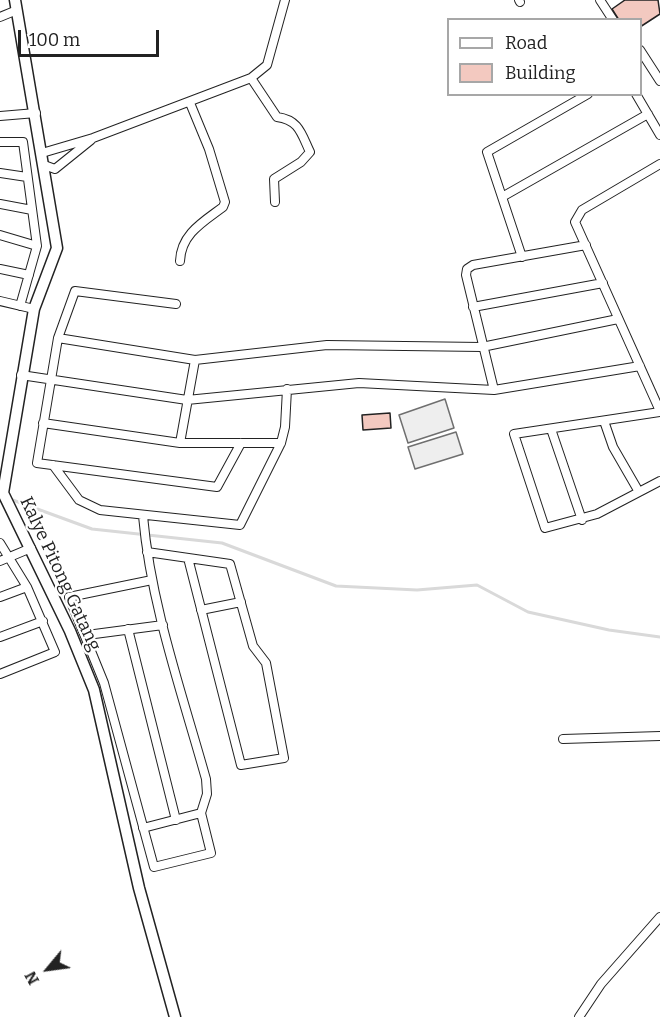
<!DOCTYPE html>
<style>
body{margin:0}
#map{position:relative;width:660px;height:1017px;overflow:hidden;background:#fff;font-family:Bitter,serif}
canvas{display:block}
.legend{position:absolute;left:447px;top:18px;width:195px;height:78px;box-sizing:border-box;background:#fff;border:2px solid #a7a7a7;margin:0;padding:8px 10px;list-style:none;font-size:18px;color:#222}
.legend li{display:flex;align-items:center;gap:12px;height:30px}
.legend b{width:30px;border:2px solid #a7a7a7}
.north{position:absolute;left:18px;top:939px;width:60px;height:60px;-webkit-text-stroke:4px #fff;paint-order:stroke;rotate:241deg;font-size:16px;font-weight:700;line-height:24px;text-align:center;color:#222}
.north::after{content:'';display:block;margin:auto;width:21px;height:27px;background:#222;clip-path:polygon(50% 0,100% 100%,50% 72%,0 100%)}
.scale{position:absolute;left:18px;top:30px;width:141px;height:27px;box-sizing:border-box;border:3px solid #222;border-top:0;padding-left:8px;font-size:18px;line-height:21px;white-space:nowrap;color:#222;-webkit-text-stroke:4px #fff;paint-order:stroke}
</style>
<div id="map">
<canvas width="660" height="1017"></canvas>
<ul class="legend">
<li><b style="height:8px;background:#fff"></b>Road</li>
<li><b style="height:16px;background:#f3c9c0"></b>Building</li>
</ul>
<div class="north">N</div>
<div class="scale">100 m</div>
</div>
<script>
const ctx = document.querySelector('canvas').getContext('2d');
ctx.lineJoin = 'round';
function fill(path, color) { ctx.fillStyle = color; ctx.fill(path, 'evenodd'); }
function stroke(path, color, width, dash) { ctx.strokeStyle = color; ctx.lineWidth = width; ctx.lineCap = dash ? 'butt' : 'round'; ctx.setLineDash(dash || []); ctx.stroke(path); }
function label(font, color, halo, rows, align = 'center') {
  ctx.font = font + ' Bitter,serif'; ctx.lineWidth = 4.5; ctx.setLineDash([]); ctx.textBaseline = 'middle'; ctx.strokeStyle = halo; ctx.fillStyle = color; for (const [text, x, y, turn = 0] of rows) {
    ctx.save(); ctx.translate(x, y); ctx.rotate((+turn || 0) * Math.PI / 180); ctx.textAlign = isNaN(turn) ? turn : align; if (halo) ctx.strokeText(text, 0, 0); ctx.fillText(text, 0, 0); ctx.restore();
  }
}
const green = new Path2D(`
 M445 399 454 428 408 443 399 415Z
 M456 432 463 454 415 469 408 447Z`);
fill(green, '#eee');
stroke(green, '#6f6f6f', 1.5);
stroke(new Path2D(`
 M10 499 92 529 222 543 336 586 417 590 477 585 528 612 609 630 660 637`), '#d9d9d9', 3);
const building = new Path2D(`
 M625 0H658L660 14 640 27V20H619L612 9Z
 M390 413 391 428 363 430 362 415Z`);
fill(building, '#f3c9c0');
stroke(building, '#222', 1.5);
const minor = new Path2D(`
 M519 0 520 2
 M600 0 613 20
 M0 17 17 10
 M640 50 660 81
 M636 94 660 135
 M0 116 36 113
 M0 142H23L37 246 20 306
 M42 153 93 138 251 78
 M660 164 582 210 575 222 660 411
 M44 165 55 169 91 140
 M0 173 27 177
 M502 197 648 114
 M275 202 274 179 301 162 310 152C301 133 299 120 277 117L251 78 267 65 285 0
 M0 204 32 210
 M0 235 37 246
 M522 257 487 152 588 94
 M180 261C181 234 203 222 223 207L225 202 209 149 190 103
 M0 269 29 275
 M0 301 34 309
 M176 304 75 291 58 338 37 463 217 487 241 443
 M473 307 603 283
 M58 338 195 360 327 345 482 347 618 319
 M21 375 187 400 359 383 494 390 640 366
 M494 390 466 275 467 269 473 265 586 245
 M660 412 514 434 545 528 597 514 660 481
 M604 421 613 447 639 492
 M43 423 180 443H281
 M551 429 582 520
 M180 443 195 360
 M53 465 79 500 100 510 240 525 281 443 285 427 287 389
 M143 516C151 606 182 693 206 779L207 794 201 813 211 853 154 867 104 683 69 597 152 580
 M0 543 27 587 55 652 0 674
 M147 552 230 564 253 646 266 663 284 758 241 765 188 558
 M0 561 31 548
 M0 597 27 587
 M201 610 241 602
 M128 629 176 820
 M87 635 163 625
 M0 637 43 621
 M563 739 660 736
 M143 828 201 813
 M579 1017 601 984 660 917`);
const tertiary = new Path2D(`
 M15 0 57 248 34 309 3 493 70 631 94 690 139 888 175 1017`);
stroke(minor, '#222', 10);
stroke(tertiary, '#222', 13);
stroke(minor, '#fff', 8);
stroke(tertiary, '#fff', 10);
label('18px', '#222', '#fff', [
 ["Kalye Pitong Gatang",60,574,65]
]);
</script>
